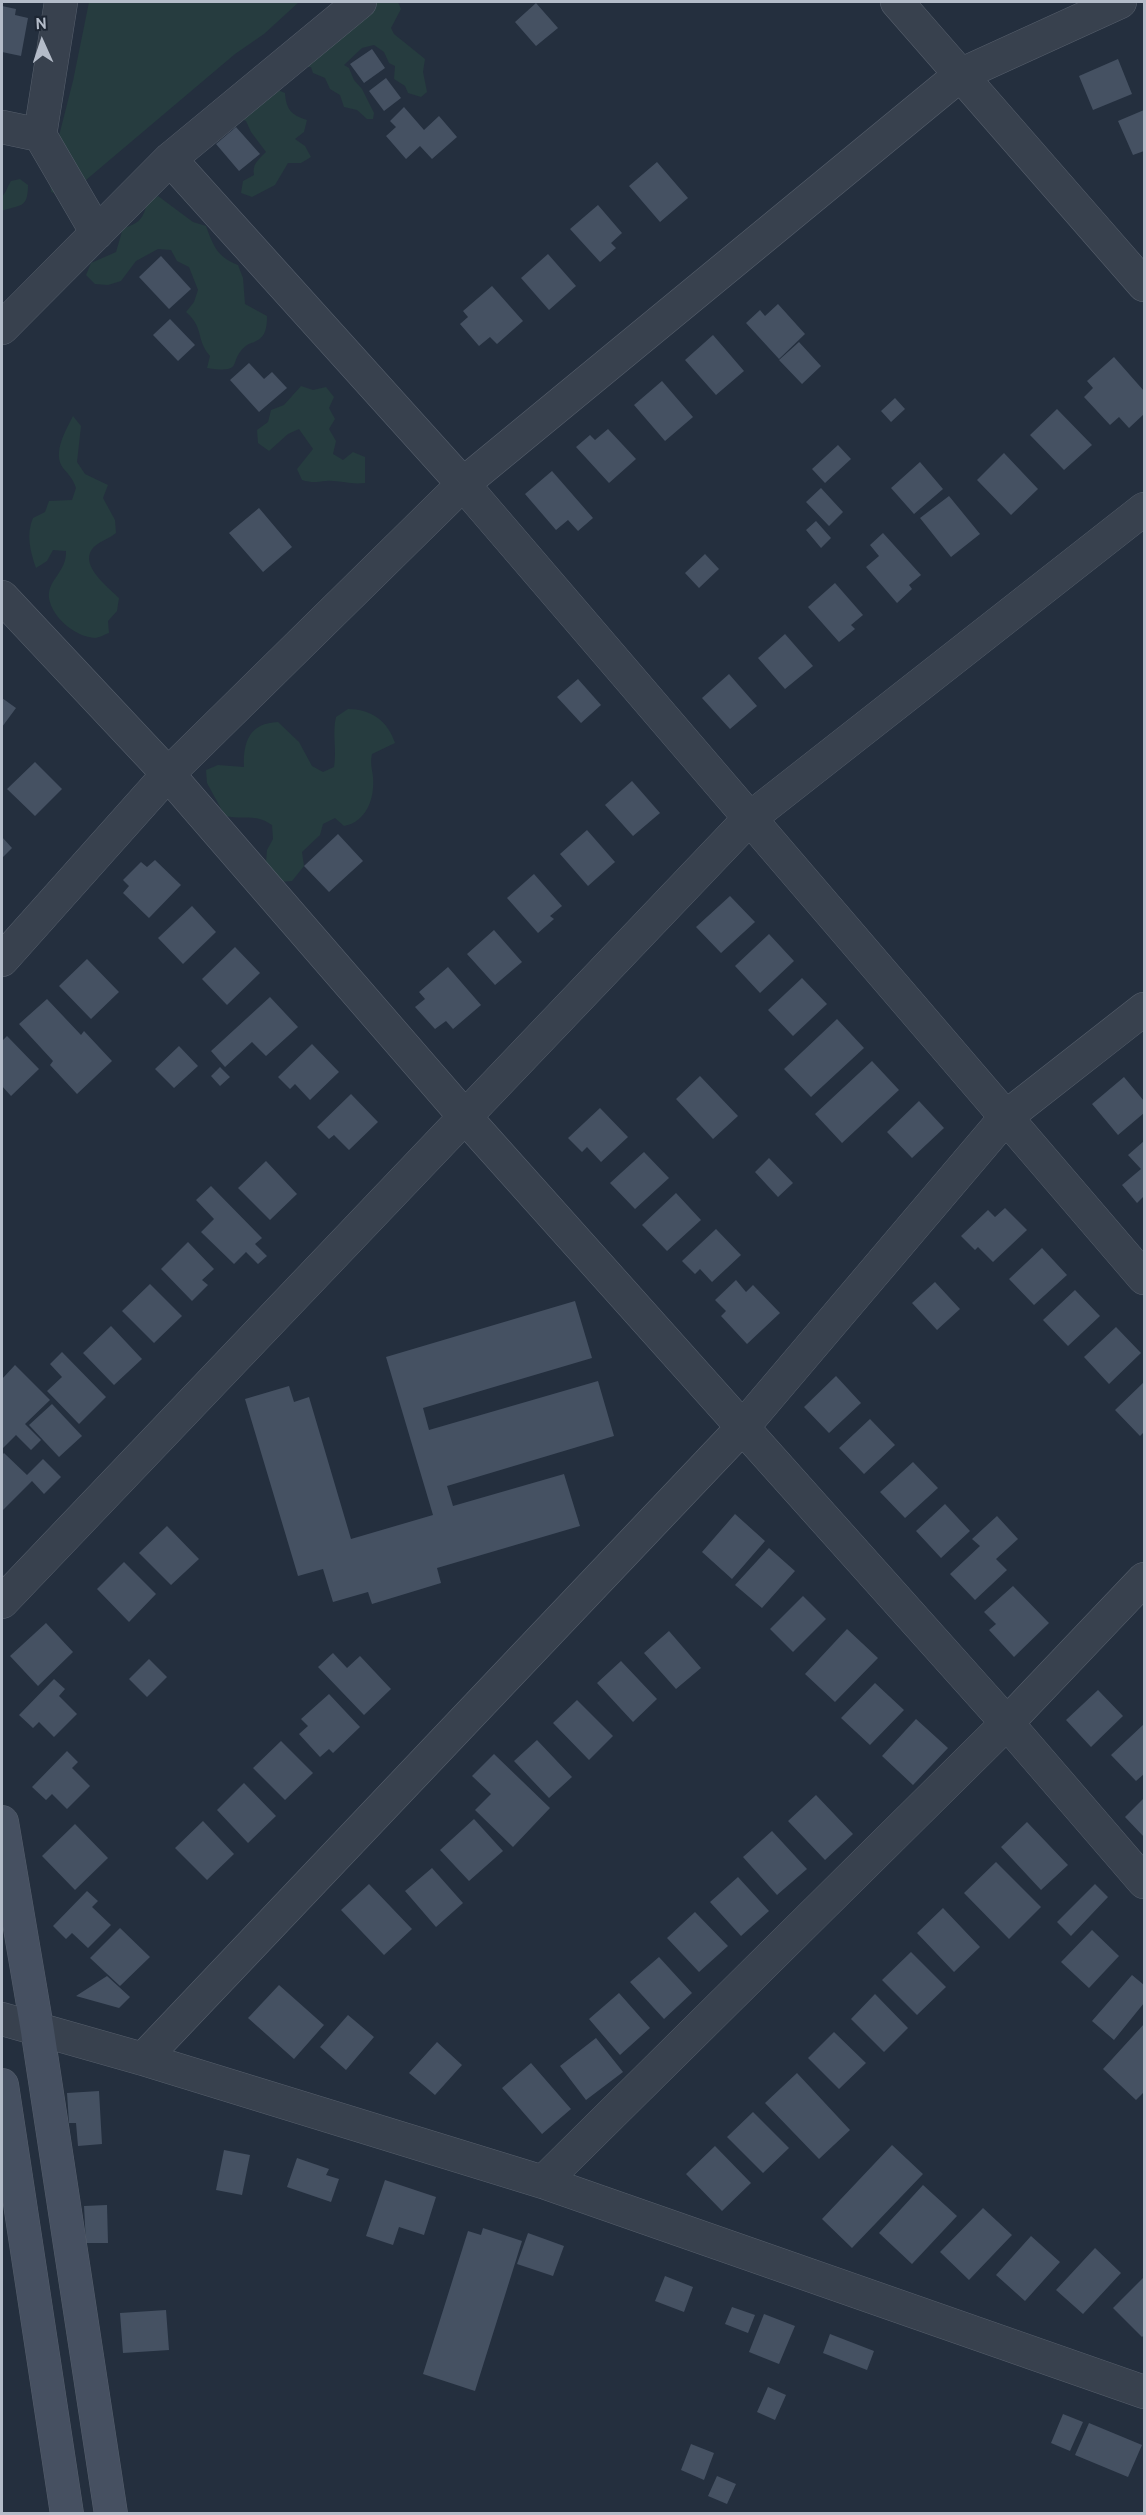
<!DOCTYPE html>
<style>
body{margin:0}
#map{position:relative;width:1146px;height:2515px;overflow:hidden;background:#242f3e;font-family:Cabin,sans-serif}
canvas{display:block}
.frame{position:absolute;inset:0;border:3px solid #b4bcc9;pointer-events:none}
.north{position:absolute;left:12px;top:12px;width:60px;height:60px;-webkit-text-stroke:4px #1d2633;paint-order:stroke;rotate:357deg;font-size:16px;font-weight:700;line-height:24px;text-align:center;color:#b4bcc9}
.north::after{content:'';display:block;margin:auto;width:21px;height:27px;background:#b4bcc9;clip-path:polygon(50% 0,100% 100%,50% 72%,0 100%)}
</style>
<div id="map">
<canvas width="1146" height="2515"></canvas>
<div class="frame"></div>
<div class="north">N</div>
</div>
<script>
const ctx = document.querySelector('canvas').getContext('2d');
ctx.lineJoin = 'round';
function fill(path, color) { ctx.fillStyle = color; ctx.fill(path, 'evenodd'); }
function stroke(path, color, width, dash) { ctx.strokeStyle = color; ctx.lineWidth = width; ctx.lineCap = dash ? 'butt' : 'round'; ctx.setLineDash(dash || []); ctx.stroke(path); }
fill(new Path2D(`
 M89 2H299L264 34 235 54 73 191 56 194 51 192 49 175 73 81Z
 M374 2H398L401 9 391 28 394 34 425 59 423 72 427 92 421 97 408 93 405 86 394 79 395 66 389 63 384 52 374 45 362 48 344 65 349 68 354 80 362 89 374 113 373 119H367L357 110 344 107 340 95 330 89 325 78 313 73 311 67H305Z
 M273 88 285 93C286 109 291 115 307 120L304 132 295 139 305 146 311 157 301 163H288L275 185 252 197 241 193 243 181 254 175C252 164 258 160 266 152L251 132 246 121 235 116Z
 M20 179 28 185C28 210 19 204 2 211V197C7 191 7 187 11 181Z
 M158 196 193 222 206 226C213 245 217 257 238 265L243 278 245 304 267 316C267 326 266 337 256 341 253 343 250 343 247 345 226 361 247 374 207 368L210 356C195 338 205 329 186 312L194 302 198 290 189 267 177 261 171 250 158 249 136 261 121 281 108 285 95 284 86 275 91 263 116 252 123 228C139 224 144 218 147 202Z
 M301 386 313 390 326 387 334 397 329 408 335 419 329 429 336 441 333 454 343 460 353 452 365 457V483C350 485 339 480 326 481 316 482 312 483 302 480L297 469 313 449 299 429 288 434 269 451 258 443 257 430 268 422 271 410 284 405Z
 M73 416 81 426 77 462 85 474 108 485 103 498 115 520 116 533C110 538 101 541 95 546 76 563 108 587 119 598L117 611 108 621 109 633C105 634 99 638 95 638 76 637 52 618 49 598 47 580 67 572 66 551L53 550 47 561 36 568C30 551 26 534 33 518L45 512 49 501 72 500 76 488C73 479 69 475 63 468 52 453 66 430 73 416Z
 M348 709C371 709 388 721 395 743L372 754C370 763 372 768 373 777 375 799 366 822 344 826L335 818 323 824 320 835 302 852 304 866 292 881 279 882 266 862 267 850 273 839 272 825C255 813 244 820 225 816L207 783 206 770 218 765 244 767C243 741 250 723 278 722L299 742 312 766 323 772 334 767C337 750 332 733 336 717Z`), '#263c3f');
fill(new Path2D(`
 M536 3 558 28 536 46 515 22Z
 M2 6 16 9 15 15 28 18 21 56 2 52Z
 M372 49 385 68 364 83 350 64Z
 M1118 59 1132 94 1093 110 1079 76Z
 M386 78 401 98 384 111 369 91Z
 M404 107 424 130 439 116 457 137 432 159 420 146 406 159 386 136 396 127 390 121Z
 M1144 110V151L1133 155 1118 121Z
 M236 127 260 154 239 171 216 144Z
 M657 162 688 198 660 222 629 186Z
 M598 205 622 233 611 243 616 248 600 262 570 229Z
 M548 254 576 286 549 310 521 278Z
 M161 256 191 289 169 309 139 277Z
 M492 286 523 321 497 344 490 337 479 346 460 324 468 317 463 311Z
 M778 304 805 334 779 359 746 323 760 310 765 316Z
 M170 319 195 345 178 361 153 335Z
 M713 335 744 371 716 395 685 360Z
 M799 342 821 366 802 384 779 360Z
 M1114 357 1144 391V414L1129 428 1119 417 1110 425 1084 397 1093 388 1087 381Z
 M249 363 264 379 272 372 287 388 259 412 230 380Z
 M662 381 693 417 665 441 634 405Z
 M895 398 905 409 891 422 881 411Z
 M1057 409 1092 445 1064 470 1030 435Z
 M608 429 636 459 609 483 576 447 590 435 595 440Z
 M838 445 851 459 825 483 812 469Z
 M1004 453 1038 489 1011 515 977 480Z
 M920 462 943 489 914 514 891 488Z
 M552 471 593 518 578 531 568 520 556 530 525 494Z
 M821 488 843 512 829 526 806 502Z
 M949 496 980 534 951 557 920 518Z
 M259 508 292 547 263 572 229 533Z
 M816 521 831 538 821 548 806 530Z
 M883 533 921 575 909 585 912 589 897 603 866 567 879 556 870 545Z
 M705 554 719 569 699 588 685 573Z
 M835 583 863 615 851 625 855 629 839 642 808 607Z
 M785 634 813 666 785 689 758 658Z
 M729 674 757 706 730 729 702 698Z
 M578 679 601 705 581 723 557 697Z
 M2 698 16 708 2 727Z
 M35 762 62 789 35 816 7 789Z
 M632 781 660 813 633 836 605 805Z
 M587 830 615 862 588 886 560 854Z
 M338 834 363 861 329 892 304 866Z
 M2 837 12 848 2 858Z
 M155 860 181 885 149 918 123 893 129 886 123 880 141 862 147 867Z
 M534 874 562 906 550 916 554 919 538 933 507 898Z
 M730 896 755 922 721 953 696 927Z
 M192 906 216 932 183 964 158 938Z
 M494 930 522 962 495 985 467 954Z
 M769 934 794 961 760 993 735 966Z
 M235 947 260 973 227 1005 202 979Z
 M87 959 119 992 91 1019 59 986Z
 M448 967 481 1005 453 1029 446 1021 435 1029 415 1007 425 999 419 992Z
 M802 978 827 1004 793 1036 768 1010Z
 M270 997 298 1027 266 1056 252 1042 225 1067 211 1051Z
 M47 999 81 1035 84 1031 112 1061 77 1094 50 1065 53 1061 19 1024Z
 M837 1019 864 1048 811 1097 784 1069Z
 M7 1036 39 1069 11 1096 2 1086V1041Z
 M312 1044 339 1072 310 1100 295 1084 290 1089 278 1077Z
 M179 1046 198 1066 174 1088 155 1069Z
 M872 1061 899 1090 842 1143 815 1114Z
 M220 1067 230 1077 220 1086 211 1076Z
 M700 1076 738 1116 713 1139 676 1099Z
 M1124 1077 1144 1101V1113L1118 1135 1092 1104Z
 M351 1094 378 1122 349 1150 334 1135 329 1139 317 1127Z
 M919 1101 944 1128 912 1158 887 1132Z
 M600 1108 628 1137 601 1162 587 1147 582 1152 568 1138Z
 M1144 1141V1196L1137 1203 1122 1185 1141 1169 1128 1155Z
 M644 1152 669 1178 635 1209 610 1183Z
 M769 1158 793 1183 778 1197 755 1172Z
 M266 1161 297 1194 270 1220 238 1188Z
 M211 1186 262 1238 255 1244 267 1256 258 1264 246 1252 234 1264 201 1232 214 1219 196 1200Z
 M676 1193 701 1220 667 1251 642 1225Z
 M1005 1208 1027 1230 993 1262 978 1247 975 1250 961 1236 988 1210 995 1217Z
 M716 1229 741 1255 712 1282 700 1269 695 1274 682 1261Z
 M188 1242 214 1269 202 1280 208 1285 192 1301 161 1269Z
 M1042 1248 1067 1275 1034 1305 1009 1279Z
 M736 1280 746 1292 753 1285 780 1313 747 1344 721 1316 726 1311 715 1300Z
 M935 1282 960 1309 937 1330 912 1303Z
 M150 1284 182 1316 154 1343 122 1311Z
 M1075 1290 1100 1316 1068 1346 1043 1320Z
 M575 1301 592 1358 423 1408 429 1430 598 1381 614 1436 447 1486 453 1506 564 1474 580 1526 437 1568 441 1583 372 1604 368 1592 333 1602 323 1569 298 1576 245 1399 289 1386 294 1402 309 1397 351 1539 433 1515 386 1357Z
 M111 1326 142 1359 114 1385 83 1353Z
 M1116 1327 1141 1353 1109 1384 1084 1357Z
 M62 1352 106 1397 79 1424 47 1391 62 1377 50 1364Z
 M15 1365 50 1400 25 1424 41 1440 31 1450 16 1435 2 1449V1379Z
 M836 1376 861 1403 829 1433 804 1407Z
 M1144 1382V1432L1140 1436 1115 1410Z
 M52 1404 82 1436 59 1457 29 1425Z
 M870 1419 895 1445 864 1474 839 1448Z
 M4 1453 27 1475 43 1459 61 1477 44 1494 32 1481 2 1511V1455Z
 M913 1462 938 1488 905 1518 880 1492Z
 M945 1504 970 1531 941 1558 916 1531Z
 M735 1514 765 1541 732 1579 702 1552Z
 M997 1516 1018 1539 996 1559 1007 1570 975 1600 950 1574 980 1546 972 1539Z
 M167 1526 199 1559 171 1585 139 1553Z
 M769 1548 795 1571 762 1608 735 1585Z
 M124 1562 156 1594 129 1622 97 1589Z
 M1013 1586 1049 1623 1014 1657 989 1630 996 1624 984 1612Z
 M803 1596 826 1619 793 1652 770 1629Z
 M46 1623 73 1652 38 1686 10 1656Z
 M847 1629 878 1658 835 1702 805 1674Z
 M669 1631 701 1668 676 1689 644 1653Z
 M333 1653 347 1668 360 1656 391 1689 364 1715 318 1667Z
 M149 1659 167 1677 147 1697 129 1679Z
 M621 1661 657 1699 633 1722 597 1683Z
 M54 1679 65 1689 59 1696 77 1714 54 1737 39 1722 33 1728 19 1715Z
 M875 1683 904 1710 870 1745 841 1718Z
 M1098 1690 1123 1716 1091 1747 1066 1720Z
 M329 1694 360 1727 333 1753 329 1749 320 1757 299 1734 308 1726 301 1719Z
 M577 1700 613 1736 589 1760 553 1723Z
 M916 1719 948 1748 913 1785 882 1756Z
 M1144 1724V1774L1136 1781 1111 1755Z
 M537 1740 572 1777 549 1798 514 1761Z
 M281 1741 313 1773 285 1800 253 1768Z
 M67 1751 78 1762 72 1768 90 1786 67 1809 52 1794 46 1800 32 1787Z
 M494 1754 550 1808 513 1847 475 1810 491 1794 472 1776Z
 M244 1783 276 1816 248 1843 217 1810Z
 M816 1795 853 1834 825 1860 788 1821Z
 M1144 1798V1837L1125 1817Z
 M474 1819 503 1851 469 1881 440 1850Z
 M203 1821 234 1854 207 1880 175 1848Z
 M1027 1822 1068 1865 1041 1890 1001 1847Z
 M75 1824 108 1858 75 1890 42 1856Z
 M772 1831 807 1869 777 1895 743 1857Z
 M996 1862 1041 1907 1009 1939 964 1893Z
 M432 1868 463 1903 436 1927 405 1891Z
 M738 1877 769 1911 741 1936 710 1902Z
 M369 1884 412 1929 384 1955 341 1910Z
 M1095 1884 1108 1897 1071 1936 1057 1922Z
 M87 1891 98 1901 92 1907 111 1925 88 1948 72 1933 66 1939 53 1926Z
 M943 1908 980 1947 954 1972 917 1933Z
 M695 1912 728 1946 699 1972 667 1938Z
 M120 1928 150 1957 120 1986 90 1958Z
 M1092 1930 1119 1956 1089 1988 1061 1962Z
 M911 1952 946 1987 917 2015 882 1980Z
 M659 1957 692 1993 664 2019 630 1982Z
 M1132 1975 1144 1985V2003L1114 2040 1092 2021Z
 M107 1976 130 1997 119 2008 76 1996Z
 M279 1985 324 2025 294 2059 248 2018Z
 M619 1993 650 2028 620 2055 589 2019Z
 M875 1994 908 2028 884 2052 851 2019Z
 M348 2015 374 2037 346 2070 320 2047Z
 M1144 2024V2092L1136 2100 1103 2069Z
 M834 2032 866 2063 839 2089 808 2058Z
 M596 2038 623 2072 586 2100 560 2066Z
 M437 2042 462 2065 435 2095 409 2073Z
 M531 2063 571 2109 542 2134 502 2088Z
 M797 2073 850 2130 819 2159 765 2103Z
 M99 2091 102 2144 78 2146 76 2123H69L67 2093Z
 M753 2112 789 2148 763 2173 727 2137Z
 M892 2145 923 2174 852 2248 822 2219Z
 M715 2146 751 2183 722 2211 686 2174Z
 M224 2150 250 2155 242 2195 216 2190Z
 M297 2158 329 2169 326 2175 339 2179 331 2202 287 2187Z
 M385 2180 436 2197 424 2235 399 2227 393 2245 366 2236Z
 M923 2185 957 2216 912 2264 879 2233Z
 M107 2205 108 2243H86L84 2206Z
 M983 2208 1012 2235 969 2280 940 2252Z
 M483 2228 522 2241 475 2391 423 2374 468 2231 481 2235Z
 M528 2233 564 2246 553 2276 517 2264Z
 M1031 2236 1060 2262 1025 2301 996 2275Z
 M1095 2248 1121 2273 1083 2314 1056 2290Z
 M665 2276 693 2287 684 2312 655 2301Z
 M1144 2277V2335L1142 2337 1113 2308Z
 M732 2307 755 2315 748 2333 725 2324Z
 M166 2310 169 2350 123 2353 120 2313Z
 M764 2314 795 2326 779 2364 749 2352Z
 M830 2334 874 2351 867 2370 823 2353Z
 M768 2387 786 2395 775 2420 757 2412Z
 M1063 2414 1083 2422 1070 2451 1051 2443Z
 M1089 2423 1142 2445 1128 2477 1075 2455Z
 M691 2444 714 2453 704 2480 681 2470Z
 M717 2476 736 2484 727 2504 708 2496Z`), '#455162');
const street = new Path2D(`
 M61 2 40 135 97 233
 M897 2 1144 285
 M2 127 40 135
 M170 159 463 484 1144 1278
 M2 328 170 159 360 2
 M2 597 168 774 466 1118 1007 1723 1144 1882
 M2 960 168 774 463 484 960 75 1120 2
 M2 1602 749 819 1144 509
 M2 2019 143 2059 543 2182 1144 2392
 M143 2059 742 1428 1006 1117 1144 1009
 M543 2182 1007 1723 1144 1579`);
const secondary = new Path2D(`
 M2 1822 37 2028 111 2514
 M2 2085 67 2514`);
stroke(street, '#565f6c', 34);
stroke(secondary, '#565f6c', 34);
stroke(street, '#38414e', 33);
stroke(secondary, '#465061', 33);
</script>
